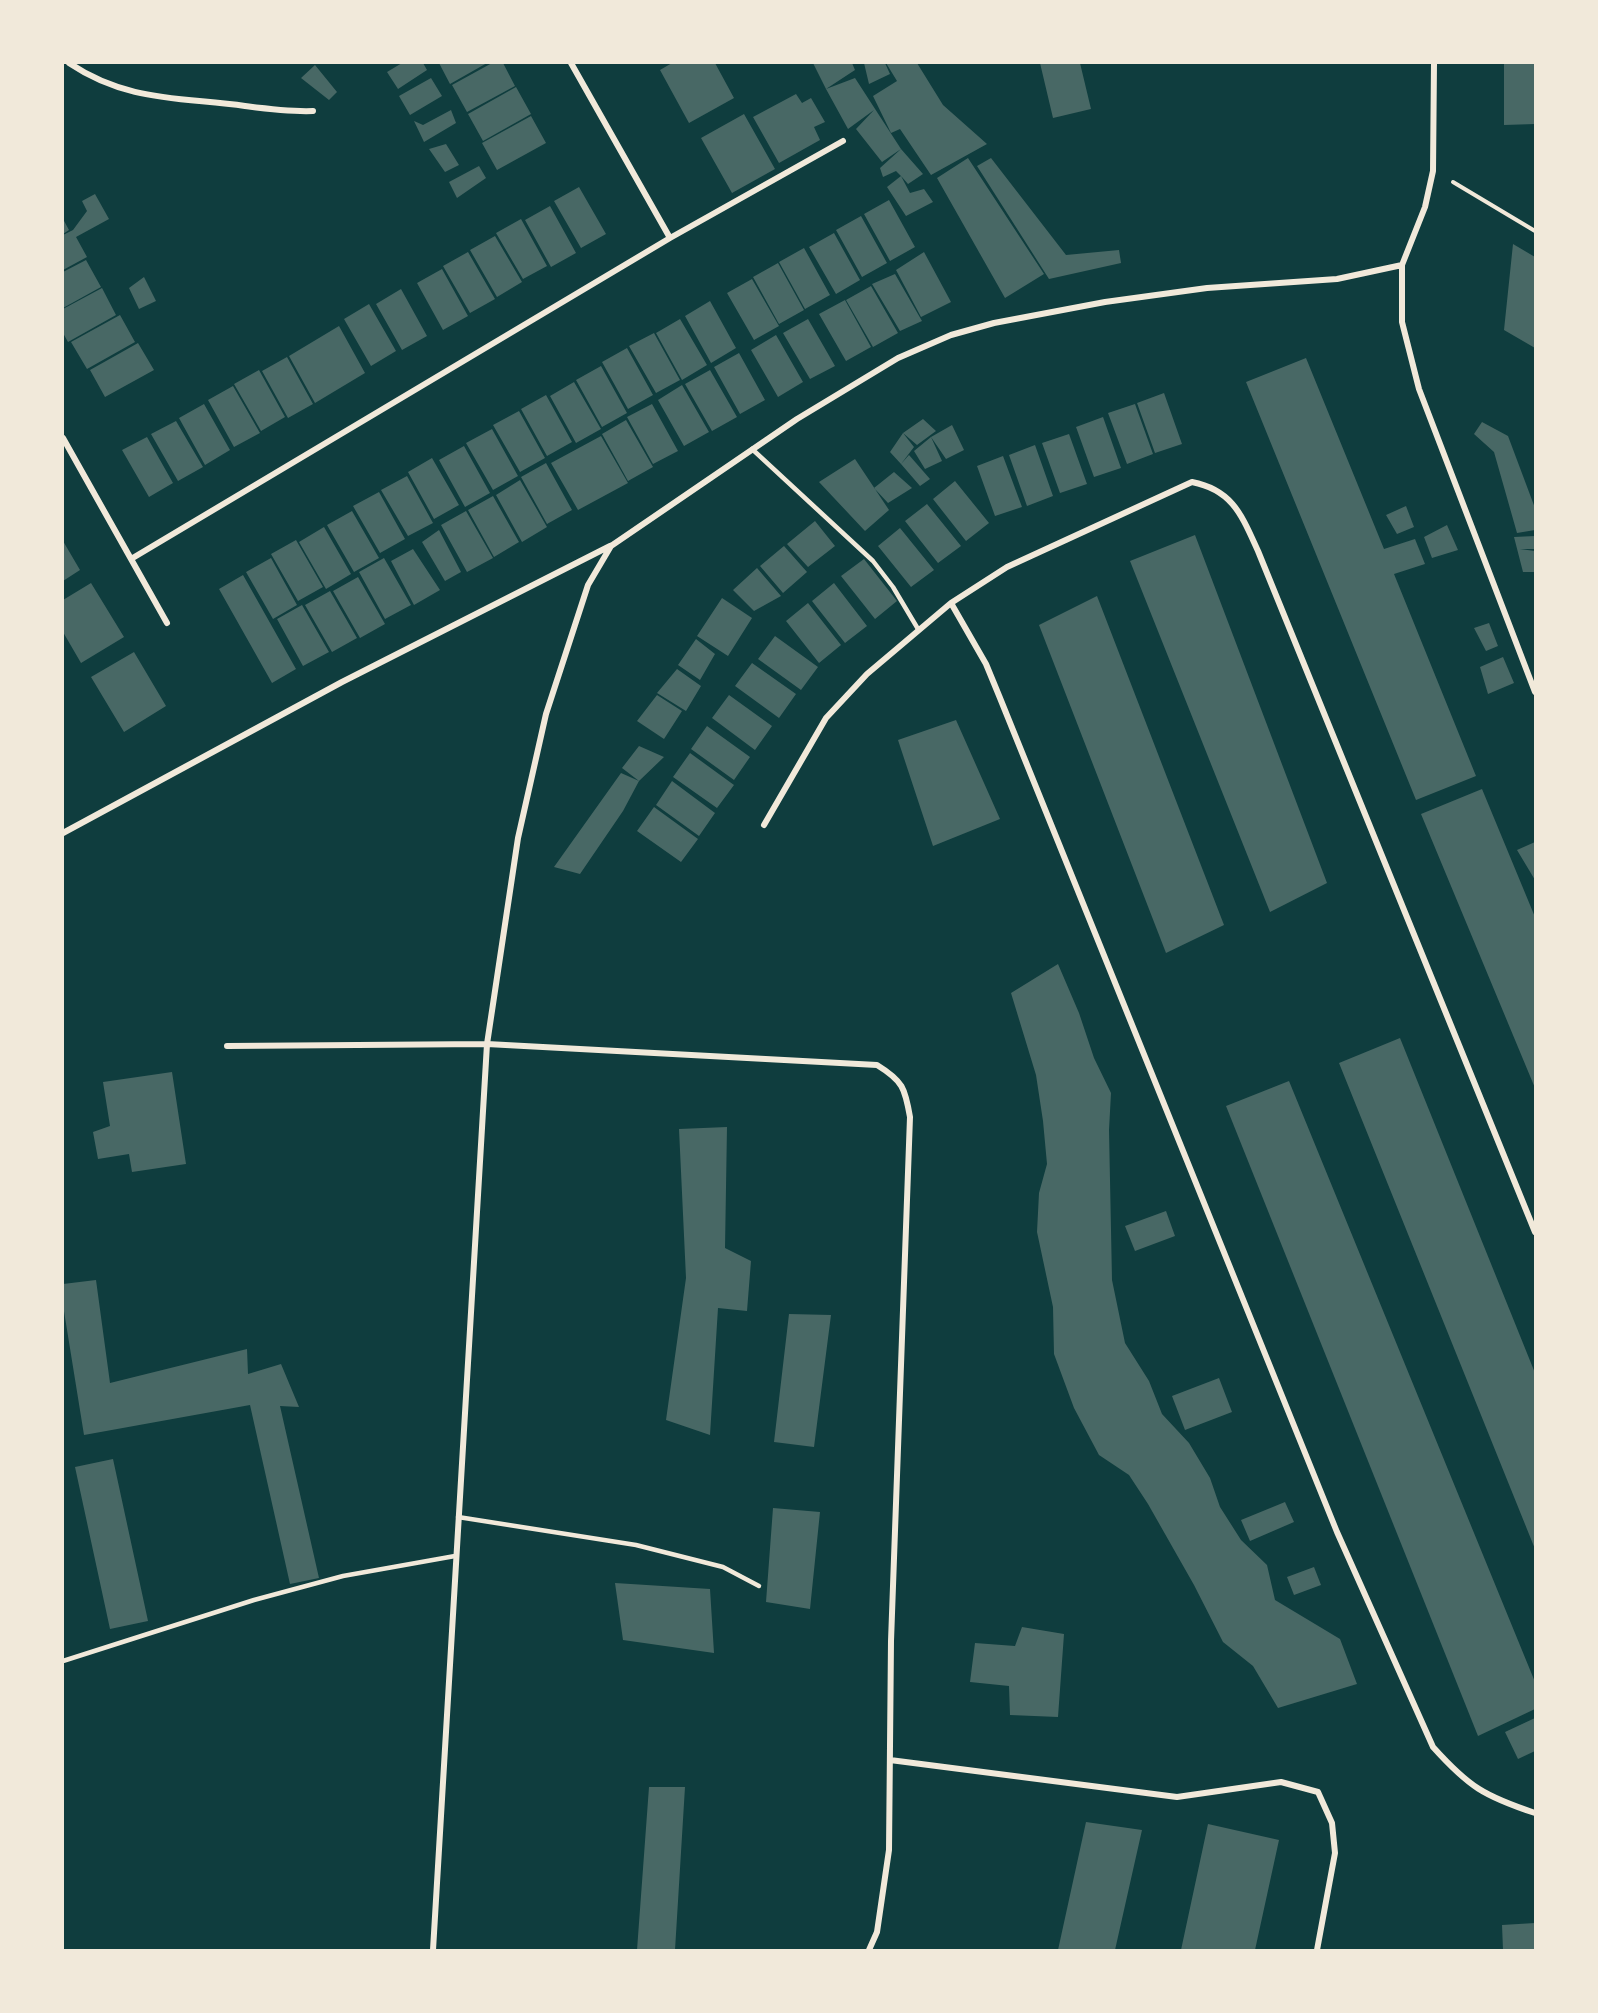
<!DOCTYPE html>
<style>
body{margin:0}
#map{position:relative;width:1598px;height:2013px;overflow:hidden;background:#0f3d3e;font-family:"Asap Condensed",sans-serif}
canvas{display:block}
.frame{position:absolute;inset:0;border:64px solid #f1e9da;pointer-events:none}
</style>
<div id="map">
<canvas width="1598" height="2013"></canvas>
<div class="frame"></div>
</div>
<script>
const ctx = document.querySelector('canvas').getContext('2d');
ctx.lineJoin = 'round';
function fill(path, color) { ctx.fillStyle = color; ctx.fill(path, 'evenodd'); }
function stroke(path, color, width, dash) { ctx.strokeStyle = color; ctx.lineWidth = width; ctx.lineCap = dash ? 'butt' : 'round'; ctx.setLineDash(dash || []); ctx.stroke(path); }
fill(new Path2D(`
 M402 63H423L427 70 398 89 387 72Z
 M439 63H487L450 84Z
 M492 63H503L515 86 467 112 452 85Z
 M672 63H715L734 98 689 123 660 70Z
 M813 63H852L855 70 826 89Z
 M864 63H885L890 74 869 84Z
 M886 63H917L943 105 987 144 931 175 900 129 891 133 873 96 897 81Z
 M1040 63H1080L1091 109 1053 118Z
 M1504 63H1535V124L1504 125Z
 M315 65 337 92 329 100 301 78Z
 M431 78 442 96 410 115 399 96Z
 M855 78 901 149 882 162 856 129 874 110 848 129 826 89Z
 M516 87 531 114 483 141 468 114Z
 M796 94 802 103 811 98 825 122 814 127 820 140 779 163 753 117Z
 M451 110 456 123 424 142 414 121 423 125Z
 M744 114 775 169 732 193 701 138Z
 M531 116 546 143 497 170 482 143Z
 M446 144 459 165 445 172 429 149Z
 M901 149 923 174 908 184 901 176 910 193 924 189 933 202 906 216 887 187 901 176 896 171 883 177 880 168Z
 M968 158 1044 274 1005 298 937 178Z
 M991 158 1066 255 1119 250 1121 263 1049 279 977 166Z
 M479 166 486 178 457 198 449 182Z
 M579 187 606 234 581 248 554 201Z
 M95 194 109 219 76 237 87 257 63 270V235L73 230 87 211 82 201Z
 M889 200 915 247 890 261 864 214Z
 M550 206 576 253 551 267 525 220Z
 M861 216 887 263 862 277 836 230Z
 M63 219 69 230 63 234Z
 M521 219 547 266 523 279 496 233Z
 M834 233 860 280 836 294 809 247Z
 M495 236 522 282 497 297 470 250Z
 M1513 244 1535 257V348L1504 330Z
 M804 248 830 295 805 309 779 262Z
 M468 252 495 299 470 313 443 266Z
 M924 252 951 302 921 317 896 270Z
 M86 260 101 287 63 308V272Z
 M778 263 804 310 779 324 753 277Z
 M442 269 468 316 443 330 417 283Z
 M895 274 922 321 900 331 872 284Z
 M144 277 156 301 139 309 129 288Z
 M752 279 779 326 754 340 727 293Z
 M871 286 898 333 873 347 846 300Z
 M102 288 116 315 68 342 63 333V309Z
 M401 289 427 336 402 350 376 304Z
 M845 300 871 347 846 361 819 314Z
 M710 301 736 348 711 363 685 316Z
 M369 304 396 351 371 366 344 319Z
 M120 315 135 342 87 369 71 342Z
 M680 319 707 365 682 380 656 333Z
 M808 319 835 366 810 379 783 333Z
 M339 326 365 373 315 403 289 356Z
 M654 333 680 380 656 393 629 346Z
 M776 335 803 382 778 397 751 350Z
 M138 343 154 370 105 397 90 370Z
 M627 348 653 395 628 409 602 362Z
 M739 353 765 400 740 414 714 367Z
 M287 357 313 404 288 418 262 371Z
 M1306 358 1384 549 1415 539 1425 564 1394 574 1476 776 1416 800 1246 382Z
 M601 366 627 413 602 427 576 380Z
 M259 370 285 417 261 431 234 384Z
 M710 370 737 417 712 431 685 384Z
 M574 382 601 429 576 443 550 396Z
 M682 385 709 432 684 446 658 400Z
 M233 386 260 433 234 447 208 400Z
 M1164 393 1182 444 1155 453 1137 403Z
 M546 395 572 442 547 456 521 409Z
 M204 404 230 450 205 465 179 418Z
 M652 404 678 451 653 464 627 417Z
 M1135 404 1153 454 1127 464 1108 413Z
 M519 411 545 458 520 472 493 425Z
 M1103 417 1121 468 1094 477 1076 427Z
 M923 419 936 431 917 445 903 433Z
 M626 420 653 467 628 481 602 434Z
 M176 421 203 467 178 481 151 434Z
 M1482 422 1508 436 1535 508V530L1517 533 1494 452 1474 434Z
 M952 425 964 450 946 459 931 437Z
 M492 429 518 476 493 490 466 443Z
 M903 433 914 447 901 464 890 452Z
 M1069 434 1087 484 1060 493 1042 443Z
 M601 436 628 483 578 510 551 463Z
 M147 437 173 483 149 497 122 450Z
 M931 437 942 461 925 469 914 451Z
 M1035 445 1053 496 1027 506 1009 455Z
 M464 446 490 493 465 507 439 460Z
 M909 455 930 479 920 486 901 464Z
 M1003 456 1022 507 995 516 977 466Z
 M432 458 459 505 434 519 408 472Z
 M855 459 889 510 865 531 819 482Z
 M546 463 572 510 547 524 521 477Z
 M894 472 912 488 888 503 874 488Z
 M407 476 433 523 408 536 381 490Z
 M520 480 547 527 522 542 496 495Z
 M955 481 989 523 966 541 933 499Z
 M379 492 405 539 380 553 353 506Z
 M493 496 519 542 494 557 468 510Z
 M927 504 961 546 938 563 905 521Z
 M1406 506 1414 527 1397 534 1386 515Z
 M352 511 379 558 354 572 327 525Z
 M466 511 493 558 467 572 441 525Z
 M815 521 835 546 808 567 787 544Z
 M1447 525 1458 550 1432 558 1424 537Z
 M324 527 351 574 326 589 299 542Z
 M900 528 934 570 911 587 878 546Z
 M439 530 461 572 445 581 422 542Z
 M1195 535 1327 883 1270 912 1130 561Z
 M1535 536V549H1520L1535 551V572H1523L1514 537Z
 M296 540 323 587 298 601 271 554Z
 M63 541 80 570 63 581Z
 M784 546 807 572 783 593 760 566Z
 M413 549 440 590 414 605 391 561Z
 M271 558 297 605 273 619 246 572Z
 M384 558 411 605 385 619 359 572Z
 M864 559 897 601 875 619 841 576Z
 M757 568 781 596 754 611 733 590Z
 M243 575 296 669 272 683 219 589Z
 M358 577 385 624 360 638 333 591Z
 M91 583 124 637 81 663 63 632V600Z
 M834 583 867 626 845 643 812 601Z
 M330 591 357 638 332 652 305 605Z
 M1097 596 1224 925 1166 953 1039 625Z
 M722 598 752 618 728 656 697 636Z
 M808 603 841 645 819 663 786 621Z
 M302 605 329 652 303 666 277 619Z
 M1489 623 1498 646 1486 651 1474 628Z
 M775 636 818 667 801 690 758 659Z
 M696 639 715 654 700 680 678 665Z
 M134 652 166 706 124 732 91 677Z
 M1503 657 1514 683 1488 694 1480 667Z
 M752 663 796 694 779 718 735 686Z
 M677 669 701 686 686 711 657 693Z
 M657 695 682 711 664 739 637 721Z
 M729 695 772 726 755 750 712 718Z
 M956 720 1000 819 933 846 898 740Z
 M707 726 750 757 734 780 691 749Z
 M639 746 664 757 639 781 623 811 580 874 554 867 621 773 639 781 622 768Z
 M690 753 734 785 717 808 673 777Z
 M672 781 715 813 699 836 656 805Z
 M1482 789 1535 917V1088L1421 814Z
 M654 807 698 839 681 862 637 831Z
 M1535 842V880L1517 850Z
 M1058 964 1079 1013 1094 1058 1111 1093 1109 1130 1112 1280 1125 1343 1149 1381 1162 1414 1189 1443 1210 1478 1220 1507 1241 1540 1267 1565 1275 1600 1340 1639 1357 1684 1278 1708 1253 1666 1223 1642 1194 1585 1148 1504 1129 1475 1099 1455 1074 1408 1054 1354 1053 1307 1037 1232 1039 1193 1047 1164 1043 1121 1036 1075 1011 993Z
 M1400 1038 1535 1373V1549L1339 1063Z
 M172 1072 186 1164 132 1172 129 1154 98 1159 93 1132 110 1126 103 1082Z
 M1289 1081 1535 1682V1709L1478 1736 1226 1106Z
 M727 1127 725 1248 751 1261 747 1311 718 1308 710 1435 666 1420 686 1278 679 1129Z
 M1166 1211 1175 1236 1135 1251 1125 1226Z
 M96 1280 110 1383 247 1349 248 1374 281 1364 299 1407 280 1406 319 1578 290 1584 250 1405 84 1435 63 1305V1284Z
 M789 1314 831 1315 814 1447 774 1442Z
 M1219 1378 1232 1412 1185 1430 1172 1396Z
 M113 1459 148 1621 110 1629 75 1467Z
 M1285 1502 1294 1522 1250 1541 1241 1520Z
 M773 1508 820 1512 810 1609 766 1602Z
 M1314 1567 1321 1585 1294 1595 1287 1577Z
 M615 1583 710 1589 714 1653 623 1640Z
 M1022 1627 1064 1634 1058 1717 1010 1715 1009 1686 970 1682 975 1643 1015 1646Z
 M1535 1718V1751L1518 1759 1505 1732Z
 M649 1787H685L675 1950H637Z
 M1086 1822 1142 1830 1115 1950H1058Z
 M1208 1824 1279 1840 1255 1950H1181Z
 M1535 1923V1950H1503L1502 1925Z`), '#486865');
stroke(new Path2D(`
 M1453 182 1535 231`), '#f1e9da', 4);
stroke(new Path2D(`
 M752 449 873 561 893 587 918 629
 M458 1517 636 1545 723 1567 759 1586
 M63 1661 254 1600 343 1576 455 1556`), '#f1e9da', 4.5);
stroke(new Path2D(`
 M69 63C127 102 180 97 245 106 268 109 290 112 313 111
 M571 63 670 238
 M1434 63 1433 171 1425 207 1402 265V322L1419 389 1535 692
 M63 438 167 623
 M131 559 670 238 843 141
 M764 825 826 718 867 674 951 603
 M63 833 342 682 610 546
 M227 1046 487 1044 877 1065C903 1081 905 1088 910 1117L891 1641 889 1850 877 1932 869 1950
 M1535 1232 1258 551C1242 516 1233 490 1192 482L1007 567 951 603 986 664 1000 698 1337 1532 1433 1747C1469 1787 1484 1796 1535 1813
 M890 1760 1177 1797 1281 1782 1318 1792 1332 1823 1335 1853 1317 1950
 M433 1950 487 1044 518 838 546 714 588 585 611 546 797 419 898 358 951 335 994 323 1105 302 1207 288 1337 279 1402 265`), '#f1e9da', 6);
</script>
